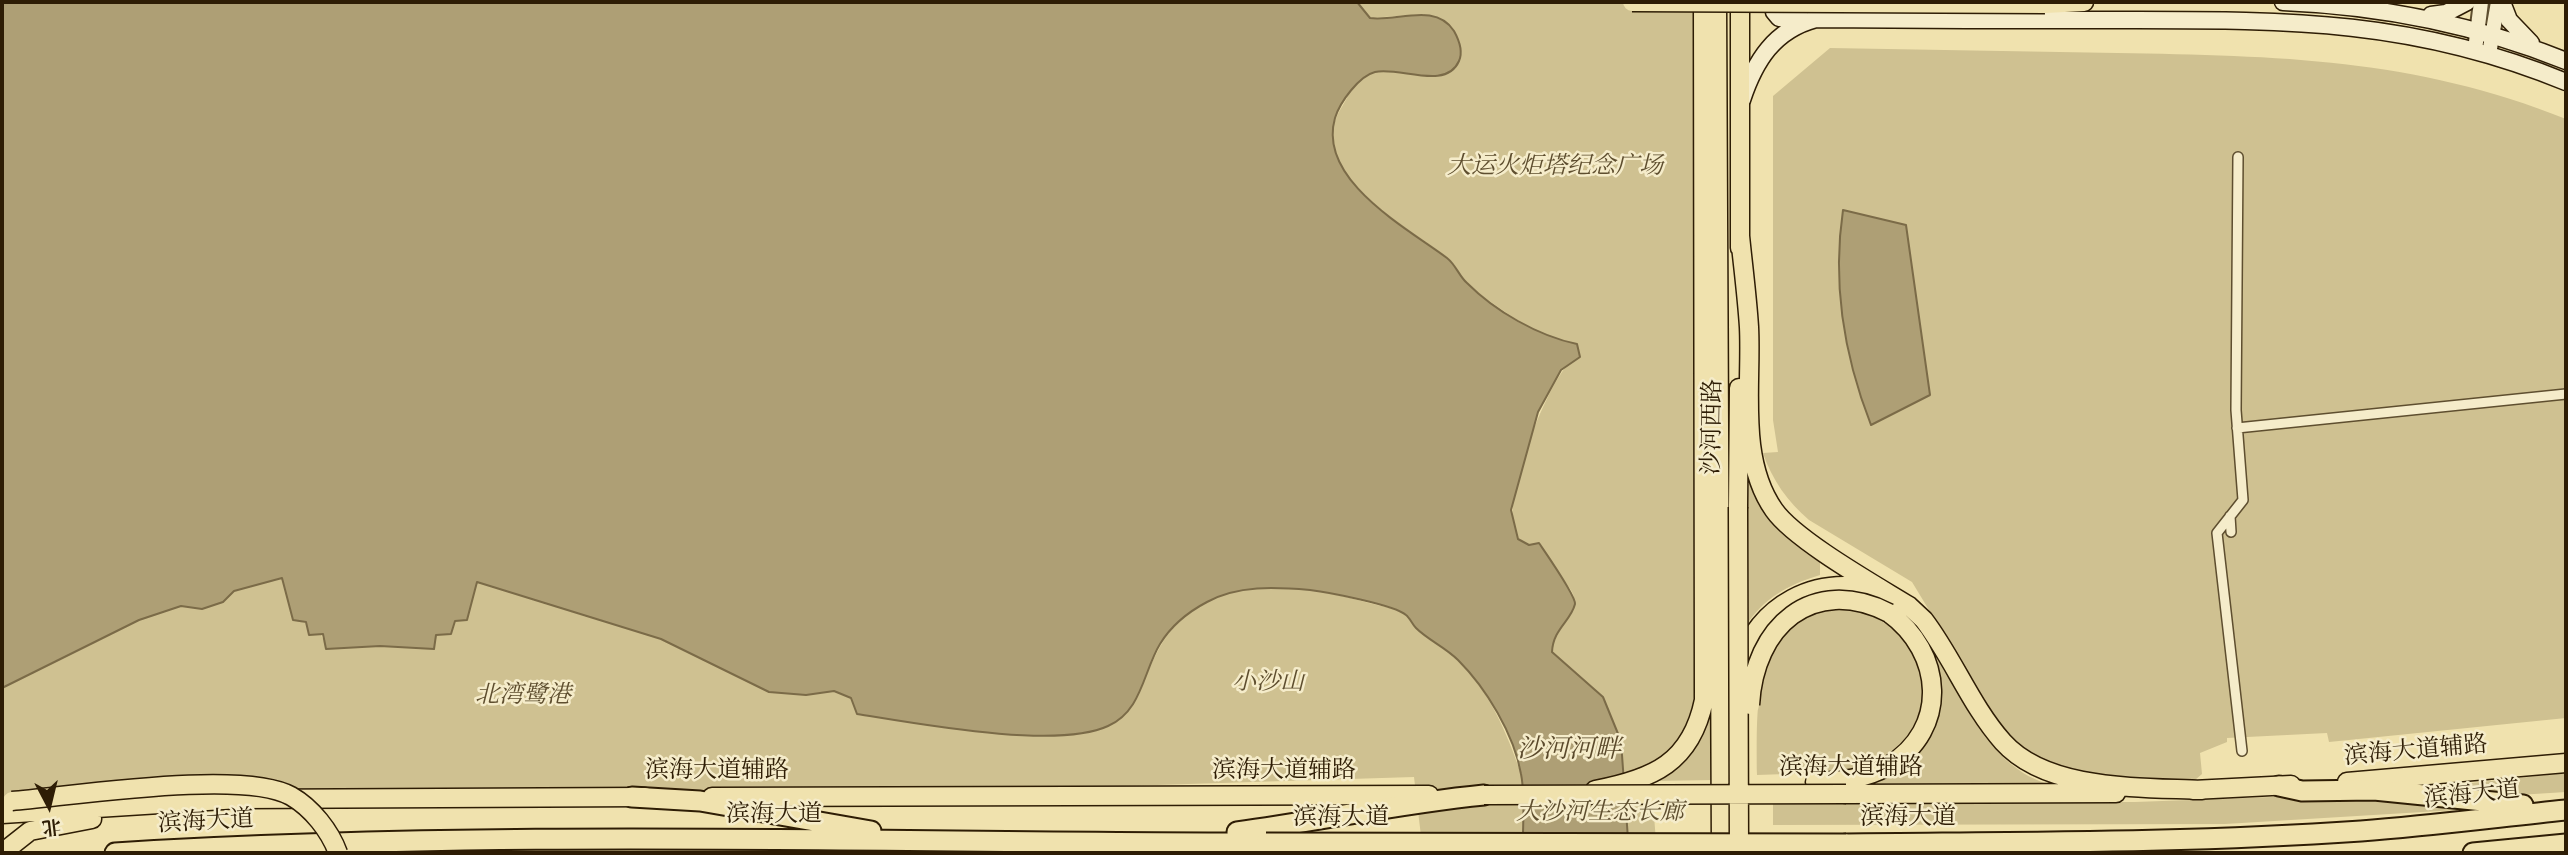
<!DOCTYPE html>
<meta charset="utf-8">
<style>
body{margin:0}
#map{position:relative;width:2568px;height:855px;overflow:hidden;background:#f0e2ae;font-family:"IM FELL Double Pica","Noto Serif SC",serif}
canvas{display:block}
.frame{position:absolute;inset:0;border:4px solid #2e1d05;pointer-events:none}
.north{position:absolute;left:14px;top:771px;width:70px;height:70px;-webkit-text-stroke:5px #f5ecca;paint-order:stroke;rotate:173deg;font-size:19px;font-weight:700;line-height:28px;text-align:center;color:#2e1d05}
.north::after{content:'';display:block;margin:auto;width:24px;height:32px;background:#2e1d05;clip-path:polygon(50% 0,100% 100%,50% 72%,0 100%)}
</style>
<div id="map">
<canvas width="2568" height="855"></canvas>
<div class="frame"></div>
<div class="north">北</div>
</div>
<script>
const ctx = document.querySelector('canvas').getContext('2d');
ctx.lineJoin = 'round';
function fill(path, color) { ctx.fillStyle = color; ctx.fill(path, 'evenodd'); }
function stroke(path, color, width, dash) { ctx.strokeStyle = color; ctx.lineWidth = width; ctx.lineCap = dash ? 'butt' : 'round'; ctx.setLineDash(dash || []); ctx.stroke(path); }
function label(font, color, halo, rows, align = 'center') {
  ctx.font = font + ' "IM FELL Double Pica","Noto Serif SC",serif'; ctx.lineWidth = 5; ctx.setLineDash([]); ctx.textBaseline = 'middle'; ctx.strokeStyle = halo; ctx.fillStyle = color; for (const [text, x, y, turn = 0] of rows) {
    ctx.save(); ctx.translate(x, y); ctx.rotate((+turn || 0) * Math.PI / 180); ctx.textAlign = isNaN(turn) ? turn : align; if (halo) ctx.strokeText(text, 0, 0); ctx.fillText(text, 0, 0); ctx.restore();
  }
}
fill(new Path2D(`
 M1357 2H1695L1700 677C1690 716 1685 743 1650 767L1657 853H1423L1414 777 1092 787 310 795 257 778 213 777 2 797V688L139 620 181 606 202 609 223 602 234 591 283 578 293 620C312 623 322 630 326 648L380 646 433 648 436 635 455 621 467 619 477 582 661 639 769 692 806 695 834 691 852 698 857 714 934 726 1047 736 1134 702C1150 671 1157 640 1185 616 1236 573 1310 587 1369 603 1380 606 1396 608 1405 614 1410 617 1413 625 1419 630 1431 640 1445 647 1457 659 1489 690 1507 733 1521 774L1621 741 1603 697 1552 652C1553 633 1579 608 1573 594 1568 582 1540 554 1530 545 1526 542 1520 541 1517 536 1498 507 1546 385 1570 362 1538 328 1502 314 1468 284 1460 277 1457 266 1449 259 1409 226 1298 172 1343 105 1348 97 1353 84 1361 78 1380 63 1412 74 1434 77L1424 14 1370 18Z
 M1830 48C1925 50 2021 51 2117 53 2278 56 2414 58 2566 119V718L2329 742 2327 733 2227 738V742L2200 753 2202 774 2195 780 2163 781 2088 775 2028 756 2000 727 1912 582 1809 520C1788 502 1772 480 1763 453L1778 452 1773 420V96Z
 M1744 451 1750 478 1820 558V575C1787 585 1764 598 1745 627Z
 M1839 608C1927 614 1956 725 1874 761 1839 777 1794 773 1757 775 1757 705 1750 621 1839 608Z
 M1913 621C1951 666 1969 736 2019 770 2031 779 2045 783 2058 788L1843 787C1876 783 1895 772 1919 749L1928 645Z
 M1715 698V780L1653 781C1689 762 1704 737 1715 698Z
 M2566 773V792L2502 796 2415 789Z
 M2354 794 2489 808 2225 824 1773 825V802H2135Z`), '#cfc191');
const water = new Path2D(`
 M2 2H1357L1370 18C1397 22 1435 2 1454 31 1459 40 1463 52 1459 61 1446 91 1399 66 1375 72 1359 76 1340 102 1335 118 1317 180 1407 228 1447 258 1456 265 1459 276 1467 283 1495 311 1538 336 1577 344L1580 357 1561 370 1538 412 1511 510 1518 539 1529 545 1539 543C1545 552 1576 596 1575 604 1571 621 1553 629 1552 652L1603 697 1621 741 1629 853H1523C1522 828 1526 799 1521 774 1514 734 1486 688 1458 660 1445 647 1428 640 1416 628 1412 624 1410 618 1406 615 1395 605 1327 592 1310 590 1275 587 1238 585 1207 602 1188 612 1171 626 1160 644 1143 672 1142 711 1108 726 1057 750 914 723 857 714L851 698 834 691 806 695 769 692 661 639 477 582 467 620 455 621 451 634 436 635 434 649 380 646 326 649 323 634 309 635 306 622 293 620 282 578 234 591 223 602 202 609 181 606 139 620 2 688Z
 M1843 210 1906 225 1930 395 1871 425C1844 356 1832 284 1843 210Z`);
fill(water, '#ae9f75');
stroke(water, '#7b6b48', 2);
const pedestrian = new Path2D(`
 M2238 157 2236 410 2243 500 2217 533 2242 751
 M2237 428 2566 394
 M2230 516 2231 532`);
const tertiary = new Path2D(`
 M2475 50 2481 2
 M2489 54 2498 2`);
const secondary = new Path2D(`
 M1773 2 1774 12 1779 18 1803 20
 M2283 2C2382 6 2474 24 2566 61
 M2502 2 2509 20 2531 43
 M2431 15 2446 13 2467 2
 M1742 100C1755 61 1774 30 1816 19 1917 20 2017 20 2118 20 2282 20 2411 18 2566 82`);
const primary = new Path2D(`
 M1717 2 1721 853
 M1740 2V248
 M2045 4 2084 2
 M1740 236C1743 266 1747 296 1749 327 1752 385 1738 459 1774 510 1795 540 1875 585 1909 606L1924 620C1953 658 1971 706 2003 742 2047 791 2140 787 2202 790
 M1738 507 1739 388
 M1739 664C1760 604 1814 575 1876 590
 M1815 782C1840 781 1866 779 1888 766 1950 729 1943 652 1889 613
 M2347 782 2566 763
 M1595 790C1653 779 1691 763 1704 700L1703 2
 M2193 790 2291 785
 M1846 794 2116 793
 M712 797 1429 795
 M2 814 239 799 645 797
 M2 853 30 831 92 819`);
const trunk = new Path2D(`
 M2279 786 2302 791 2374 790 2523 805
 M632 797 700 801 871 831
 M1237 832C1319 821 1401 803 1484 795
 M1846 844C2018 842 2189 843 2361 831 2429 826 2498 817 2566 810
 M115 853C498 829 883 843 1266 843
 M2473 853 2566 844`);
stroke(pedestrian, '#5e4e2f', 12);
stroke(tertiary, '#5e4e2f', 18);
stroke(secondary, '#2e1d05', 19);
stroke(primary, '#2e1d05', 21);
stroke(trunk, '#2e1d05', 23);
stroke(pedestrian, '#f5ecca', 9);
stroke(tertiary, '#f5ecca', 14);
stroke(secondary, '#f5ecca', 16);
stroke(primary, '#f0e2ae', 18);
stroke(trunk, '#f0e2ae', 19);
const primaryBridge = new Path2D(`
 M1632 2 2045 4
 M1738 507 1739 853
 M1750 705C1754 627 1812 574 1889 613
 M1484 795 1846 794
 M12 801C73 796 243 769 291 796 312 808 330 831 338 853`);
const trunkBridge = new Path2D(`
 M1266 843 1846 844`);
stroke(primaryBridge, '#2e1d05', 21, []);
stroke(trunkBridge, '#2e1d05', 23, []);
stroke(primaryBridge, '#f0e2ae', 18);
stroke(trunkBridge, '#f0e2ae', 19);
label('italic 24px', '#5e4e2f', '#f5ecca', [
 ["大运火炬塔纪念广场",1555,168],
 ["小沙山",1268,684],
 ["北湾鹭港",523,697],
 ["大沙河生态长廊",1600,814]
]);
label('24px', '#2e1d05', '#f5ecca', [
 ["沙河西路",1714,427,-89],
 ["滨海大道辅路",2416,752,-5],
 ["滨海大道辅路",1851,769],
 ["滨海大道辅路",717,772],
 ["滨海大道辅路",1284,772],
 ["滨海大道",2472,796,-6],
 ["滨海大道",774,816],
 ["滨海大道",1341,819],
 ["滨海大道",1908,819],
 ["滨海大道",206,823,-3]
]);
label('italic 26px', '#5b4a2c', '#f5ecca', [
 ["沙河河畔",1569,751]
]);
</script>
